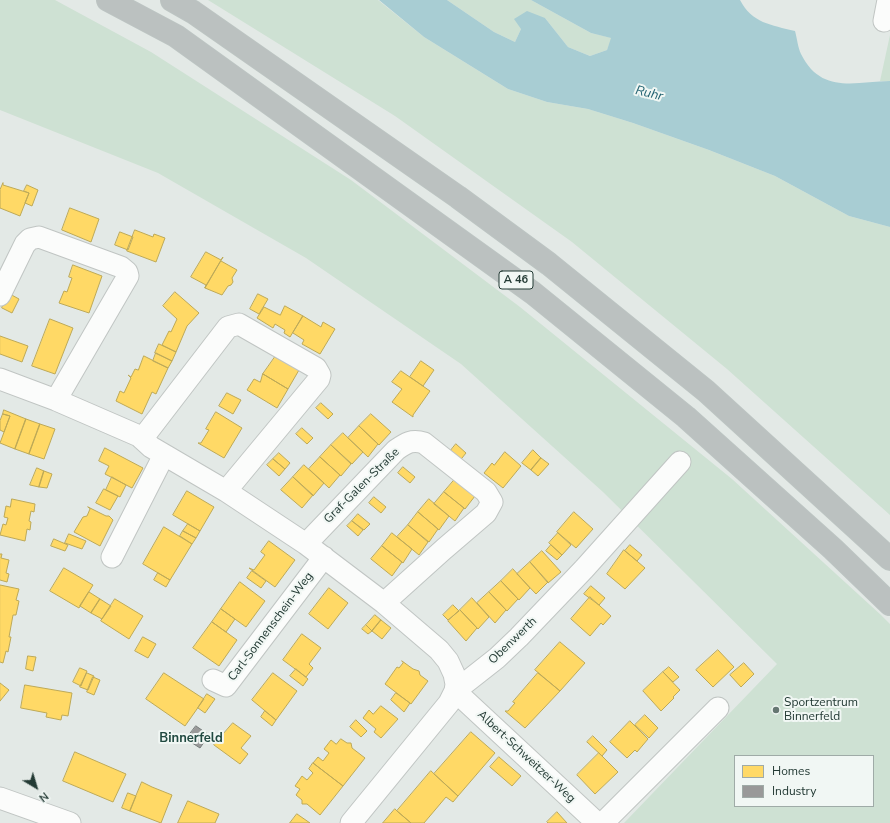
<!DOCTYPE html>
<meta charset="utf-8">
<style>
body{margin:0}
#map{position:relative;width:890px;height:823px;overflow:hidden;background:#e3e9e6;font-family:"Nunito Sans",sans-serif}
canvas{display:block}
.legend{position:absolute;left:734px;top:755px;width:140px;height:52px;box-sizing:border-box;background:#f1f7f4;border:1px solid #9faba7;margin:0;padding:5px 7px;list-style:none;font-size:12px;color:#233a34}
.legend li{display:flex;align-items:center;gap:8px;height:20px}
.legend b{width:20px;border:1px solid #9faba7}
.north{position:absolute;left:16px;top:767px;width:40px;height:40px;-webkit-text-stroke:3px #f1f7f4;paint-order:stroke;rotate:142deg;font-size:11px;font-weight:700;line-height:16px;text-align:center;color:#233a34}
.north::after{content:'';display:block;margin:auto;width:14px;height:18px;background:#233a34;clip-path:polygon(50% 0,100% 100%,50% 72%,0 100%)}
</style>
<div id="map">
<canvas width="890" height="823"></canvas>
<ul class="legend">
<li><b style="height:11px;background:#ffd966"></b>Homes</li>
<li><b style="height:11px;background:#999"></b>Industry</li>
</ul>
<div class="north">N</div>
</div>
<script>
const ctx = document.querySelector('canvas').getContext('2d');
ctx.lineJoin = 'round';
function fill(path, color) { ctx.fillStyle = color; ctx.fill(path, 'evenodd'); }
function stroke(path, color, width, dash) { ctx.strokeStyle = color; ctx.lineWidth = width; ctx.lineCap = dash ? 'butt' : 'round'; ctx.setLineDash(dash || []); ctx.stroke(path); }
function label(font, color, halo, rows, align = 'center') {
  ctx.font = font + ' "Nunito Sans",sans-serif'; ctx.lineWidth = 4; ctx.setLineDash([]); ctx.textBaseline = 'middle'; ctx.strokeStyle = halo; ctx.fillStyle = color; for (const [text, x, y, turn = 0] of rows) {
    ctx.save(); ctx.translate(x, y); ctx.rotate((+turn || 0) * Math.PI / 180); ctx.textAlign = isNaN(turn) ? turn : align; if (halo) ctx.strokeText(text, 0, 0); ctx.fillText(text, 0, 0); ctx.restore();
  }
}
fill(new Path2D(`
 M0 0H55L151 52 351 180 520 307 732 479 881 615 890 624V823H624L777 664 603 492 461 364 306 258 158 173 0 110ZM735 756H873V806H735Z
 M208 0H378L424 37 508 89 547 102 588 109 633 123 709 150 775 176 849 216 890 227V515L727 369 572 242 395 116Z
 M447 0H531L591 33 612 38 607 50 590 56 568 47 545 18 521 29 515 42 494 32Z
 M890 35V81H880Z`), '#cee1d3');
fill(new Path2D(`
 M379 0H447L494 32 515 42 521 29 514 19 527 11 545 18 568 47 590 56 607 50 611 38 591 33 531 0H740C752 23 771 25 795 31 797 38 798 48 801 54 821 94 854 82 890 81V227L849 216 775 176 709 150 633 123 588 109 547 102 508 89 424 37Z`), '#a8cdd3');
const homes = new Path2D(`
 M3 183V185L29 193 20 216 0 208V190Z
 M27 185 38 190 32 206 25 203 29 193 24 191Z
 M70 208 99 219 91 242 62 230Z
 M135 230 153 237 154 234 165 238 156 262 127 251Z
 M120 232 133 237 128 250 115 245Z
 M206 252 221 260 223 257 205 288 206 285 191 277Z
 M221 261 237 270 232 278 233 282 231 285 228 286 222 295 205 288Z
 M73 265 102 276 89 313 59 303 64 291 67 292 72 278 69 277Z
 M175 292 199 313 187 326 176 352 162 345 169 331 171 332 177 319 163 306Z
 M8 293 19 299 12 313 2 308Z
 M258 294 268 299 259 314 250 309Z
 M285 306 303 316 290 337 284 333 285 330 275 324 273 328 257 318 264 307 280 315Z
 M303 316 321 327 323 322 335 329 320 354 302 344 304 340 293 333Z
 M50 319 73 328 55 374 32 366Z
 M0 336 28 346 22 362 0 354Z
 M159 344 176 352 172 361 155 353Z
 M156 353 172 361 168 368 153 361Z
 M144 356 168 368 156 394 152 392 142 414 116 401 120 391 124 393 131 378 128 375 131 377 135 369 138 370Z
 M275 357 299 370 288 389 263 374Z
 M421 361 434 370 423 386 410 377Z
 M401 371 430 391 413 415V417L392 402 402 389 392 382Z
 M263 374 288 389 277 408 247 390 254 379 260 382Z
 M227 393 241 400 233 414 219 406Z
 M321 403 333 414 328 419 316 408Z
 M4 410 26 419 15 449 0 443 10 416 3 414Z
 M216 412 242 428 224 458 198 443H201L209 430 206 429Z
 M3 414 10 416 4 432 0 430V421Z
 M371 414 391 432 379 445 359 426Z
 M26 419 40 424 29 454 15 449Z
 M40 424 55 429 44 459 29 454Z
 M359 426 378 444 368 457 348 438Z
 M302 428 313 438 307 444 296 434Z
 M343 433 363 452 352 464 331 445Z
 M456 444 466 453 458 463 448 454Z
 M331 445 351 464 341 476 320 457Z
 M105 448 143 468 132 488 105 474 109 466 99 461Z
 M533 450 541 458 531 470 522 463Z
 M505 452 521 466 503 488 484 473 492 463 494 465Z
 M279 453 290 463 285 469 273 459Z
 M320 457 340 475 329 488 309 469Z
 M541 458 549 464 538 476 531 470Z
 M273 459 285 469 279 476 267 465Z
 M304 465 324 483 313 496 293 477Z
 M403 467 415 477 410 483 398 473Z
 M37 468 44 471 39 487 30 485Z
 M44 471 52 474 47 488 39 487Z
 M112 477 126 485 120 497 106 490Z
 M293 477 313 495 302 508 281 490Z
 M456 478 475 496 465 509 444 492Z
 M104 489 118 496 110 510 96 503Z
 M187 491 214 507 200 531 173 515Z
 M444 492 464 508 455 521 434 504Z
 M374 497 386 507 381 513 369 503Z
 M12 499 35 504 34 512 31 511 29 521 31 522 30 530 27 529 25 541 0 535 3 524 6 525 8 518 4 517 6 506 10 507Z
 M429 499 449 516 439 530 418 512Z
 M88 507 106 516H109L113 520 100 546 74 532 83 517 87 516 90 509Z
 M418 512 438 529 429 542 408 525Z
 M574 512 593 529 576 548 557 532Z
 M358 514 370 524 364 530 352 521Z
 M352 521 363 530 358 536 347 526Z
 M188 524 200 531 196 538 183 531Z
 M408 525 428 542 419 555 397 537Z
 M164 527 192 544 170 580 143 564Z
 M183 531 196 538 192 544 180 536Z
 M392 533 412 549 403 563 382 546Z
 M558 533 571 545 562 555 549 543Z
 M69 534 86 541 82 549 65 543Z
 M54 539 68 545 65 551 51 546Z
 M269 541 295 560 275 587 249 568 254 570 265 555 261 552Z
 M551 545 562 555 557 560 546 551Z
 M630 545 642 555 637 561 625 551Z
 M382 546 402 562 392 576 371 559Z
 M624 550 645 568 625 589 607 574Z
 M542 551 561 572 548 583 530 562Z
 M0 554H2L1 558 9 560 6 573 9 574 7 582 0 580Z
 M530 562 548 582 536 594 517 574Z
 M64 568 93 585 79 608 50 591Z
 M513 569 530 588 519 600 501 581Z
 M252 571 266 581 261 588 247 578Z
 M158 573 170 580 166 587 154 580Z
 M501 581 518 599 507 611 489 592Z
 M240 582 265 601 246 627 221 609Z
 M0 585 19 589 16 600 19 601 16 615H13L9 637H11L8 652 6 651 3 663 0 662Z
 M591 586 605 598 599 605 584 594Z
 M329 588 348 603 328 629 309 614Z
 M89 592 100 599 91 613 80 606Z
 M489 592 506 610 495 623 477 603Z
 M590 597 611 616 603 625 601 623 590 636 571 619Z
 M472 598 489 617 478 629 460 610Z
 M100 599 111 606 102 619 91 613Z
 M115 599 143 616 129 639 101 621Z
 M453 605 459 611 448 620 443 615Z
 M221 609 235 619 226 632 212 622Z
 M460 610 477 628 466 641 448 621Z
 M375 615 381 620 372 631 366 625Z
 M381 620 391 628 382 639 372 631Z
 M212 622 237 640 219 666 193 648Z
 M366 625 372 631 368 634 362 629Z
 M302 634 321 648 309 664 313 668 306 677 283 660Z
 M143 637 156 644 148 658 135 651Z
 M560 642 585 663 560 691 535 670Z
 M718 650 734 667 713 687 696 670Z
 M28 656 36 657 33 671 26 669Z
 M402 661 413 669 419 671 420 675 428 681 411 704 385 684 397 667 399 668 403 663Z
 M744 663 754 674 741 687 730 675Z
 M669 667 679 677 673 682 663 672Z
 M80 668 87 671 81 686 73 682Z
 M296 669 308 679 303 686 290 676Z
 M663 672 680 690 673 697 674 698 661 711 643 691Z
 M87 673 94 676 88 690 80 687Z
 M164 673 204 699 185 726 146 699Z
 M273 673 297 691 276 720 252 700Z
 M538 673 560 691 525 728 505 711H508L515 703 513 702Z
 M93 677 100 680 94 695 87 692Z
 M0 683 9 690 0 701Z
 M25 685 72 693 68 716 62 715 61 720 46 717 47 713 21 708Z
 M396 693 410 703 404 712 391 700Z
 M207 694 215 699 205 713 198 708Z
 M381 706 398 719 381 738 374 732 376 729 363 718 369 710 373 714Z
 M265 711 276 720 272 726 261 717Z
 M645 715 658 728 649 738 635 725Z
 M356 720 367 731 361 737 350 727Z
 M630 721 648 739 637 752 635 750 627 758 610 742Z
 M233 723 251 736 241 748 248 754 240 764 214 745Z
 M471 732 495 753 458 796 434 774Z
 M593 736 607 750 602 756 587 742Z
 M341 739 347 743H351L352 748 365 758 343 786 313 763 318 757 323 761 329 753 324 749 331 740 336 744Z
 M75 752 126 774 113 802 63 781Z
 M599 753 618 772 595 794 577 775Z
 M499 757 521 776 512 786 490 767Z
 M313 763 343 786 320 815 307 804H302V800L296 795 300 789 295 786 302 776 307 780 313 773 309 769Z
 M431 771 458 796 453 802 446 797 424 823H411L397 811Z
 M142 782 152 787 172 795 161 823 130 811Z
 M128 793 136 796 130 811 122 808Z
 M188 801 219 814 215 823H178Z
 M395 809 397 811 411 823H383Z
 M557 812 567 823H548L547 822Z
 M297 814 310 823H290Z`);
fill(homes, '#ffd966');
stroke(homes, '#bda957', 1);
const industry = new Path2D(`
 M196 726 209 735 200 748 186 739Z`);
fill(industry, '#999');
stroke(industry, '#767c7b', 1);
const minor = new Path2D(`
 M884 21 888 0
 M0 295 25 244 30 239 39 237 121 267 127 272 128 276 56 400
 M0 379 56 400 139 436 151 447 226 491 306 544 384 603 439 650 448 661 454 674 456 684 455 691
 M142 439 228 327 239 324 316 368 320 375 319 379 226 491
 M306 544 396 450C406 443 412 439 424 443L486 492 492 502 486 513 444 549 384 603
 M112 557 164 455
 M213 680 226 686 324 557
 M455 691 597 823
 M0 798 70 823
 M351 823 449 703 455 691 497 658 519 637 584 569 680 462
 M603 823 718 708`);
const highway = new Path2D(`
 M108 0 176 36 533 293 686 417 833 549 890 604
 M172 0 193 12 458 197 549 264 706 391 890 559`);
stroke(minor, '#c0c5c3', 23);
stroke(highway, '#bcc4c2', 24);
stroke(minor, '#fbfcfb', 21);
stroke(highway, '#bbc1c0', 22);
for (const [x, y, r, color] of [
 [776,710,4,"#667772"]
]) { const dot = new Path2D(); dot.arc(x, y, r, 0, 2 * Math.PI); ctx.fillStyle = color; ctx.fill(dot); stroke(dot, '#f1f7f4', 1.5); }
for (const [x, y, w] of [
 [516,280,34]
]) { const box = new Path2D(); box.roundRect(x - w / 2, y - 9, w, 18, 3); ctx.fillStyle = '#f1f7f4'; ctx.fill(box); stroke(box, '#233a34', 1); }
label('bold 11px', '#233a34', null, [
 ["A 46",516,280]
]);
label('12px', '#233a34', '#f1f7f4', [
 ["Graf-Galen-Straße",362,486,-45],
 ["Carl-Sonnenschein-Weg",271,627,-53],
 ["Obenwerth",513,641,-44],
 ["Albert-Schweitzer-Weg",526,757,43]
]);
label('12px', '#233a34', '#f1f7f4', [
 ["Sportzentrum",784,703],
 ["Binnerfeld",784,717]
], 'left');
label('italic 13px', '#226271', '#f1f7f4', [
 ["Ruhr",649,94,14]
]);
label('bold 13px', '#214a41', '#f1f7f4', [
 ["Binnerfeld",191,739]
]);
</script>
